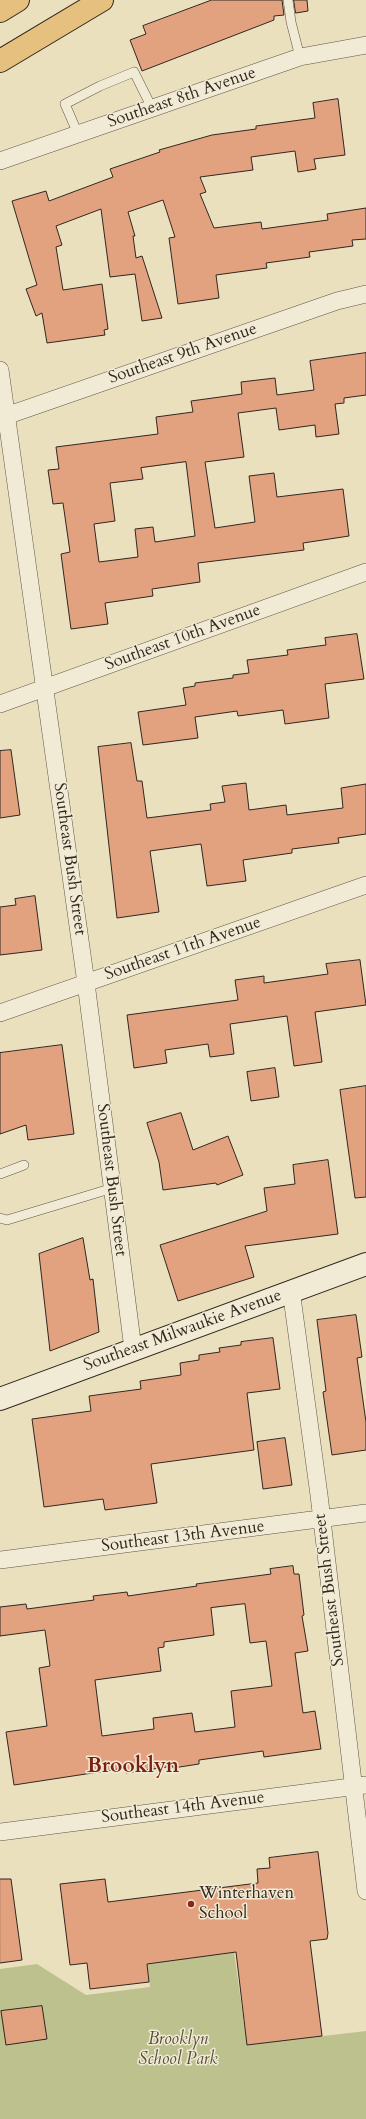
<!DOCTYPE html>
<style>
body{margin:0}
canvas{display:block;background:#eae0be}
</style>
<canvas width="366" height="2119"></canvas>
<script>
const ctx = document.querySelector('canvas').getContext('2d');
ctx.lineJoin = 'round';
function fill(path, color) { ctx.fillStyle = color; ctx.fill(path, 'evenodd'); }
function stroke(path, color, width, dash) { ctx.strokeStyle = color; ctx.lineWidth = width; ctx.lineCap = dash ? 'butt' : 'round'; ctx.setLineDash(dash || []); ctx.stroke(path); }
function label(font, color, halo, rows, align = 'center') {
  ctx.font = font + ' Cardo,serif'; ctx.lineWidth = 3; ctx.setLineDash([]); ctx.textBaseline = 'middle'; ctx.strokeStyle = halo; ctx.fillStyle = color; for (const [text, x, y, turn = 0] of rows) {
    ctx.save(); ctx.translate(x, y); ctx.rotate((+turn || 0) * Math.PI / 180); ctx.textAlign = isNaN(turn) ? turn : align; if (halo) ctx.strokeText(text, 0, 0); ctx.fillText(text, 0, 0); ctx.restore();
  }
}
fill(new Path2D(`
 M234 1952 247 2045 366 2031V2119H0V1969L37 1964 86 1995 150 1987 147 1964Z`), '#bdc18d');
const building = new Path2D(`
 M212 0H282L284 15 274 16V20L142 71 130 40 146 34 143 26Z
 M294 0H307L308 11 296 13Z
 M338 99 345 155 314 159 316 169 298 172 295 151 251 157 253 170 200 177 206 192 200 194 214 228 261 222 262 229 328 220 327 214 366 208V239L352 240 353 246 309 252 310 257 266 263 267 268 216 275 219 298 178 304 169 238 175 237 163 200 128 212 135 236H133L136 258 142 256 162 318 142 321 135 274 110 277 101 209 56 226 62 245 56 247 63 290 102 284 108 329 104 330 105 335 47 343 42 313 36 316 26 289 37 285 12 201 46 191 49 201 113 177 110 169 160 152 159 150 212 135 256 129V126L315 118 313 103Z
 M366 353V395L344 398V403L335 404 339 434 316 437 315 425 279 430 276 408 238 413 244 457 205 462 215 528 255 522 249 476 274 473 277 497 343 489 349 536 303 543 304 550 198 563 200 582 152 589 153 596 105 603 108 624 71 629 61 554 70 552 63 503 53 504 48 470 59 469 56 447 158 434 156 417 193 412 191 401 242 394 241 382 275 378 277 395 314 390 310 361ZM186 462 195 536 155 542 153 527 135 529 138 557 99 562 94 524 115 521 110 483 143 479 141 468Z
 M357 634 364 679 325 684 329 718 285 724 283 710 238 716 237 711 195 717 198 738 143 745 138 712 186 705 183 688 195 686V683L233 678V675L249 673 247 660 288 655 287 650 326 645 325 638Z
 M131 743 137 781H142L147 818 211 810 210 804 225 802 222 786 246 783 249 810 286 805 287 815 343 808 341 788 366 784V834L338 838 339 843 292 849V853L243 860 246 881 207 886 201 844 150 851 159 912 117 918 98 747Z
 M11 750 20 815 0 818V751Z
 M35 896 42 950 0 955V907L16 905 15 899Z
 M360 960 366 1005 315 1012 322 1062 294 1066 287 1016 230 1024 234 1054 210 1057 208 1044 165 1050 167 1063 134 1068 127 1015 238 1000 235 980 264 976V983L328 974 326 964Z
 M62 1045 74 1134 28 1140 26 1125 0 1134V1053Z
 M275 1068 279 1097 251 1101 247 1072Z
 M366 1086V1197L355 1198 340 1090Z
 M181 1113 193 1150 228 1136 243 1175 217 1185 216 1183 163 1190 159 1162 147 1123Z
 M328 1160 338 1234 245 1246 254 1277 178 1301 160 1245 267 1211 264 1188 295 1184 293 1165Z
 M83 1238 90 1280 93 1279 99 1332 50 1351 39 1254Z
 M356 1315 362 1357 357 1358 366 1422V1450L332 1455 323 1392 326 1391 317 1320Z
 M273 1338 280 1389 247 1393 254 1450 151 1464 157 1503 105 1510 103 1499 44 1507 32 1419 91 1411 89 1396 141 1389 140 1381 181 1375 180 1363 199 1360V1355L220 1352 219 1348 241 1345V1342Z
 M285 1438 292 1485 263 1489 257 1442Z
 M293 1566 294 1574H299L304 1615 302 1616 308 1651 295 1653 303 1713 315 1711 321 1749 264 1757 263 1751 199 1760V1764L173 1768V1766L126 1773 125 1768 14 1785 6 1732 47 1726 39 1668 50 1666 45 1630 0 1636V1607L26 1604 27 1609 94 1600 93 1596 127 1592 128 1596 197 1586 196 1584 271 1574 270 1569ZM245 1604 250 1643 266 1641 272 1686 231 1691 235 1727 195 1732 192 1713 153 1718 154 1729 102 1736 95 1680 161 1671 158 1648 164 1647V1642L214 1635 211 1608Z
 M318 1852 328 1933 327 1939 310 1941 322 2036 247 2045 236 1952 147 1964 149 1982 90 1989 87 1963 70 1965 60 1884 105 1879 108 1902 258 1883 257 1869 270 1868 269 1858Z
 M0 1879H11L22 1960 0 1963Z
 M42 2006 47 2039 6 2045 1 2011Z`);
fill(building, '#e2a280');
stroke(building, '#31271f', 1);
const lane = new Path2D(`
 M288 0 291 22 300 57
 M78 134 65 104 100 86 134 72 152 108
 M0 1174 24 1165
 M0 1218 7 1220 113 1188`);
const street = new Path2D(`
 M0 161 300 57 366 45
 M0 370 86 983 133 1349
 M0 418 337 301 366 294
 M0 704 366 572
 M0 1013 366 885
 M291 1290 319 1495 366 1891
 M0 1560 366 1513
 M0 1832 366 1785`);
const secondary = new Path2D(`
 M0 1399 366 1264`);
const highway = new Path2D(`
 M0 11 18 0
 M0 61 102 0`);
stroke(lane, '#5f5547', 10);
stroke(street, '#5f5547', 18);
stroke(secondary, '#31271f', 24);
stroke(highway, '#31271f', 24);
stroke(lane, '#f1ebd5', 9);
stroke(street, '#f1ebd5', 17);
stroke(secondary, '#f1ebd5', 22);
stroke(highway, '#e5c07f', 22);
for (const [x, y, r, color] of [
 [191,1904,4,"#8f2418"]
]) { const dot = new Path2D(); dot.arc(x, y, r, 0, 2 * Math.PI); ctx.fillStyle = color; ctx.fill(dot); stroke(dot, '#f1ebd5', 1.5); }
label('17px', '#31271f', '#f1ebd5', [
 ["Southeast 8th Avenue",182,98,-19],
 ["Southeast 9th Avenue",183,354,-19],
 ["Southeast 10th Avenue",183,638,-20],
 ["Southeast Bush Street",69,859,82],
 ["Southeast 11th Avenue",183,949,-19],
 ["Southeast Bush Street",111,1180,83],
 ["Southeast Milwaukie Avenue",183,1331,-20],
 ["Southeast 13th Avenue",183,1537,-7],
 ["Southeast Bush Street",330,1590,-97],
 ["Southeast 14th Avenue",183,1808,-7]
]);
label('17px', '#31271f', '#f1ebd5', [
 ["Winterhaven",199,1894],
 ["School",199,1914]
], 'left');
label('italic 17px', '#544e3a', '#f1ebd5', [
 ["Brooklyn",178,2040],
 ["School Park",178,2060]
]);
label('bold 21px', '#7a1f14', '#f1ebd5', [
 ["Brooklyn",133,1767]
]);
</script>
